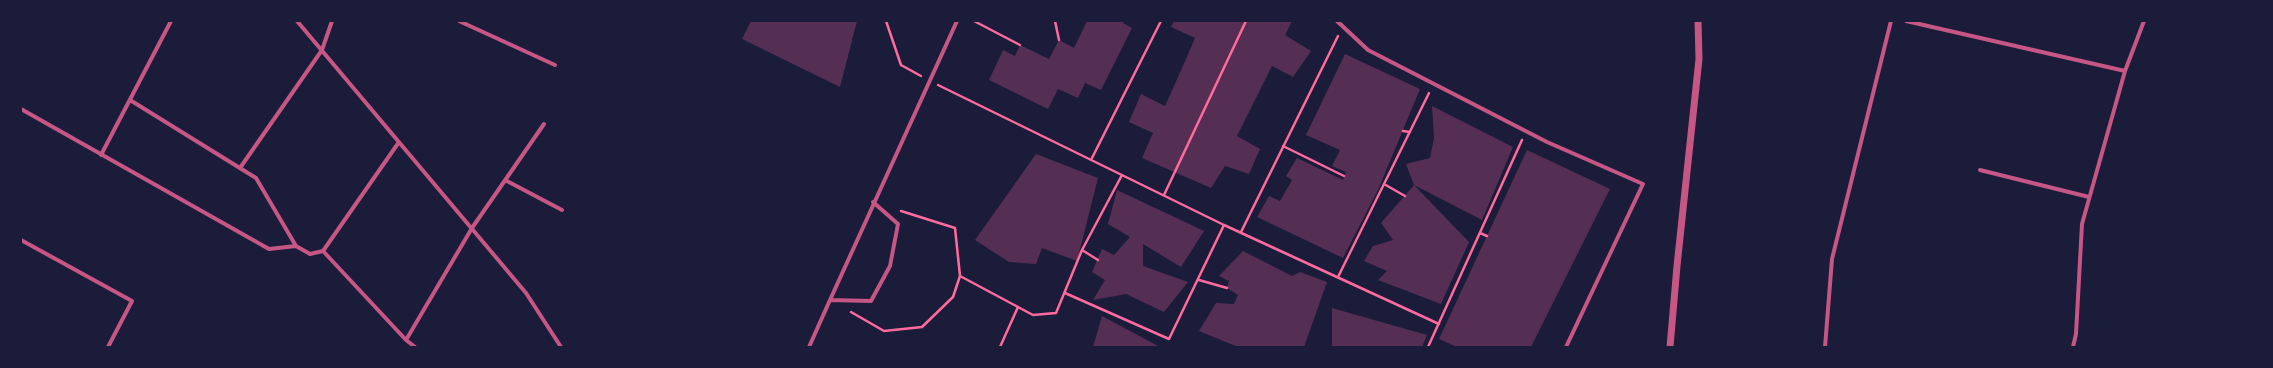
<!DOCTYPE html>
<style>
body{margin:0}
#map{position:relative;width:2273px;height:368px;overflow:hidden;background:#1b1b3a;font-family:Arial,sans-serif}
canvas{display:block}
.frame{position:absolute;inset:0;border:22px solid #1b1b3a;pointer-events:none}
</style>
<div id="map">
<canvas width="2273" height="368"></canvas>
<div class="frame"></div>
</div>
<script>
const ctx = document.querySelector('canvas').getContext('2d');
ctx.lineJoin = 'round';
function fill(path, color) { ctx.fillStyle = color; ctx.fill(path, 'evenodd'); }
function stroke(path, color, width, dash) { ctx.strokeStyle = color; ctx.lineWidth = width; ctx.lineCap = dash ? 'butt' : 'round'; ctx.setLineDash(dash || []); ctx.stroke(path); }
fill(new Path2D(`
 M751 21H857L840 87 742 39Z
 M1087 21H1124L1123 23 1132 28 1101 90 1085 83 1078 98 1058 89 1048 109 989 80 1003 50 1015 56 1020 45 1049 59 1059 40 1074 48Z
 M1174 21H1292L1285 35 1311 51 1293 77 1272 66 1237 136 1260 149 1249 174 1225 166 1211 188 1142 158 1153 133 1129 122 1141 94 1165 106 1186 59 1195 38 1171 27Z
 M1345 54 1420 89 1378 190 1343 258 1257 217 1269 196 1280 201 1292 180 1286 176 1297 158 1343 180 1346 172 1332 166 1340 150 1306 135Z
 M1432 106 1513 147 1482 220 1414 185 1406 164 1430 158 1434 138Z
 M1527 150 1610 189 1531 347H1457L1439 339Z
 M1036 154 1098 178 1077 261 1042 248 1036 264 1009 262 975 240Z
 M1414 185 1469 242 1441 304 1378 280 1387 271 1364 261 1373 246 1393 240 1381 223Z
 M1117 190 1204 231 1181 267 1143 244V266L1188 282 1164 312 1126 294 1093 300 1105 280 1092 272 1102 249 1114 255 1130 237 1108 224Z
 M1243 251 1292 276 1300 272 1327 282 1304 347H1238L1199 331 1216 303 1234 304 1238 295 1227 288 1229 281 1219 276Z
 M1332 308 1427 335 1422 347H1332Z
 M1102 316 1160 347H1093Z`), '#542f53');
stroke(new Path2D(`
 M886 21 901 65 921 76
 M974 21 1020 45
 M1055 21 1059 40
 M938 85 1224 225 1439 324
 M1403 131 1410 132
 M1283 146 1344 176
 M1091 160 1161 21
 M1384 184 1405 196
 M1164 195 1246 21
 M1241 232 1338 36
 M1480 233 1487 236
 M1082 250 1098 260
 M960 276 1033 315 1056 313 1082 250 1122 175
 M1338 277 1429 93
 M1199 280 1227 288
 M1065 293 1169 339 1224 225
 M851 312 884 331 922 327 953 297 960 276 955 228 901 211
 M1000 347 1018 307
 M1428 347 1522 140`), '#ff6b9d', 2.5);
stroke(new Path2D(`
 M297 21 526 293 561 347
 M459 21 555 65
 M1337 21 1368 50 1547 142 1643 184 1566 347
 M1906 21 2125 71 2082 224 2076 334 2073 347
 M2125 71 2144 21
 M130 100 256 178 296 246 310 254 323 251 399 142
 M21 109 269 249 296 246
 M101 155 171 21
 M240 168 322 50 332 21
 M1980 170 2089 197
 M505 180 562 210
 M873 202 898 224 890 266 871 301 830 300 957 21
 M21 240 132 301 108 347
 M323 251 406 340 415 347
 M406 340 472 228 544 124
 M809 347 830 300
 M1825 347 1832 259 1891 21`), '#c65784', 4);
stroke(new Path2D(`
 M1670 347 1677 266 1699 59 1698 21`), '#c65784', 7);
</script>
